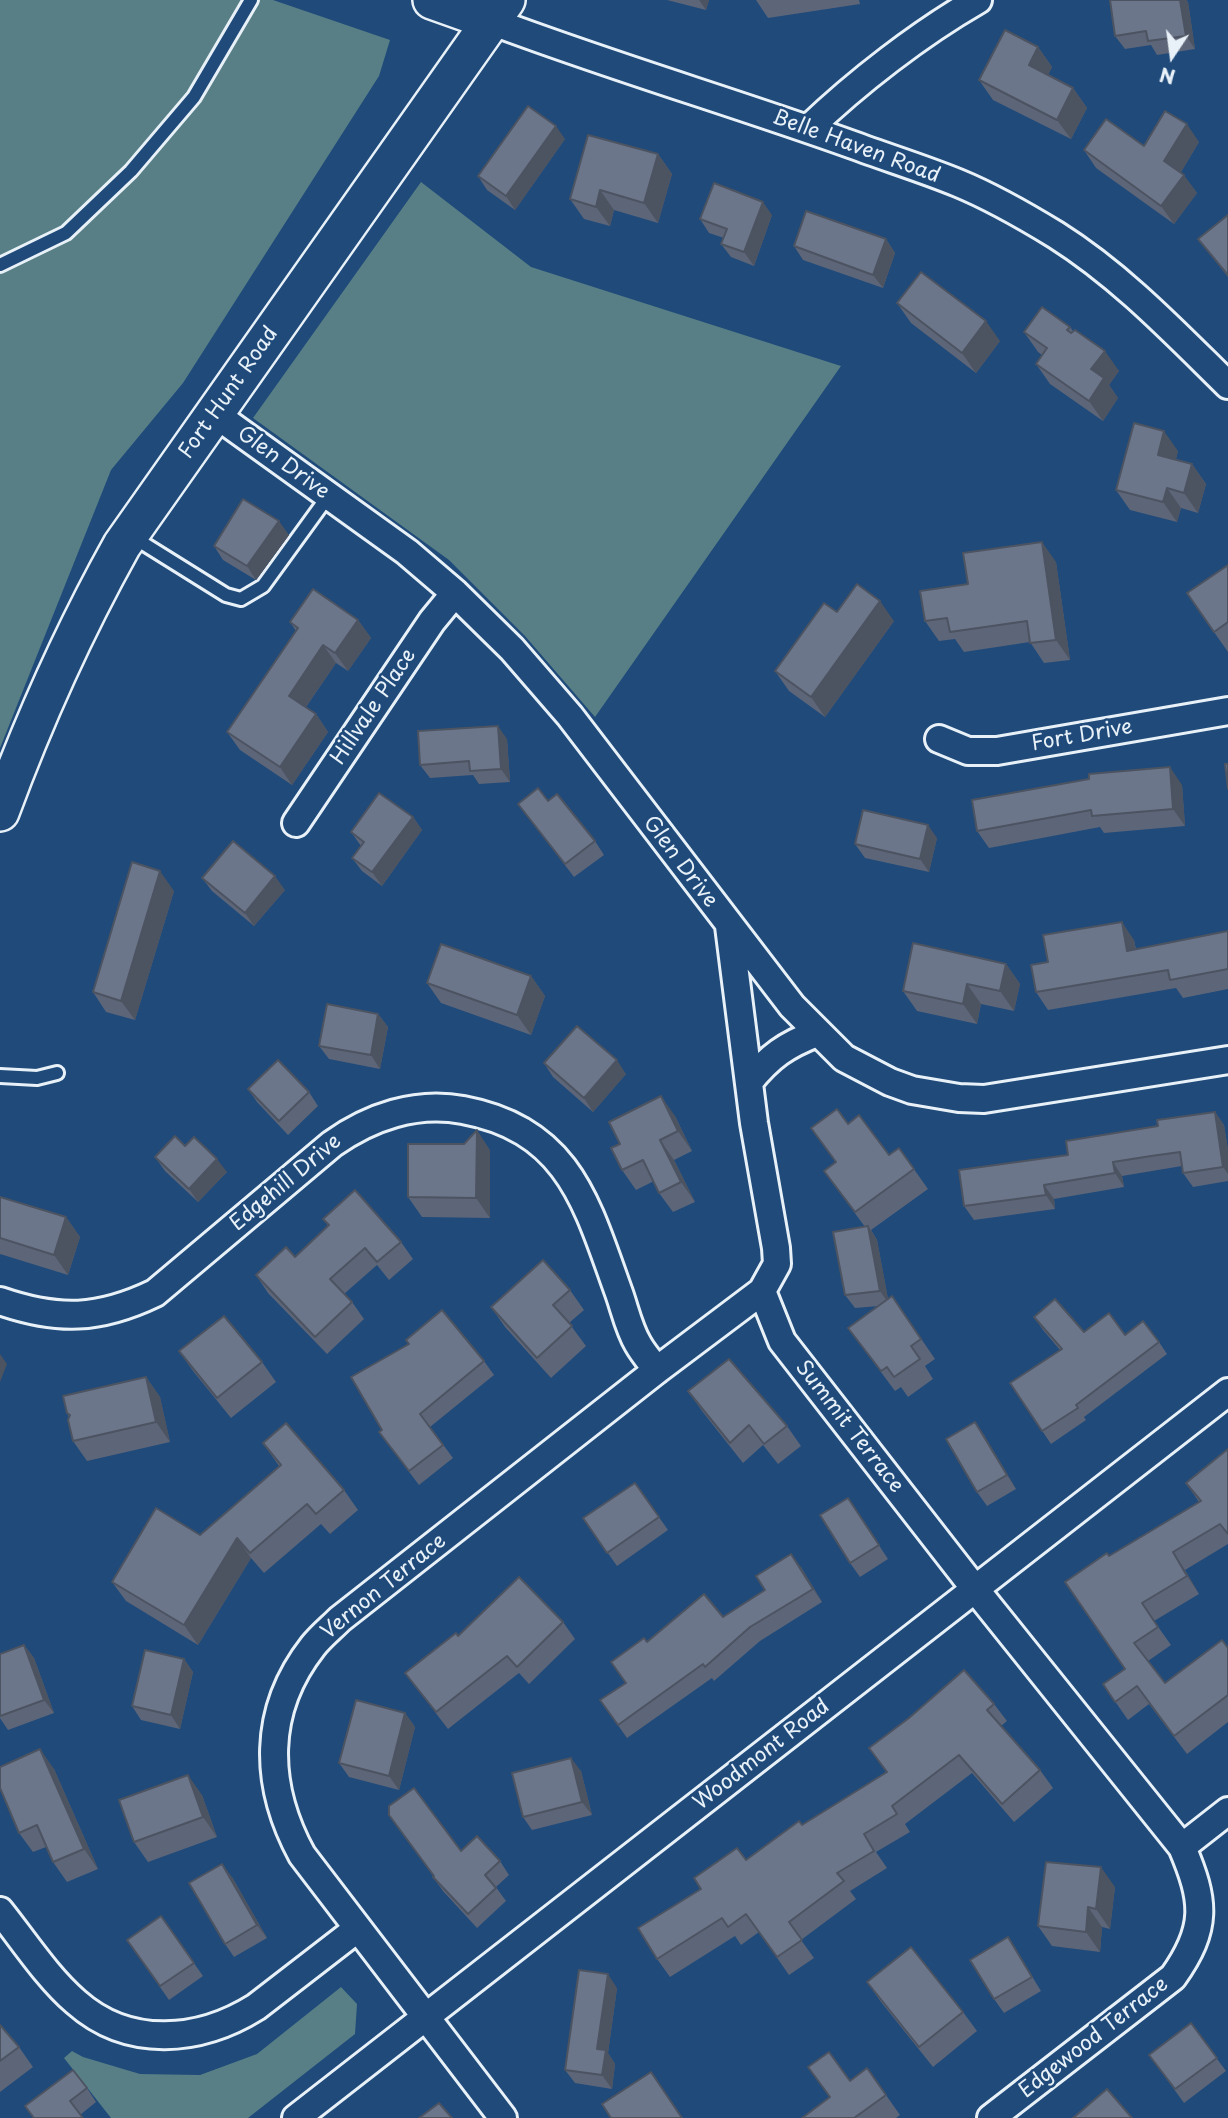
<!DOCTYPE html>
<style>
body{margin:0}
#map{position:relative;width:1228px;height:2118px;overflow:hidden;background:#1f4a7a;font-family:"Playpen Sans",sans-serif}
canvas{display:block}
.north{position:absolute;left:1137px;top:21px;width:70px;height:70px;-webkit-text-stroke:5px #1f4a7a;paint-order:stroke;rotate:193deg;font-size:19px;font-weight:700;line-height:28px;text-align:center;color:#e8f1f8}
.north::after{content:'';display:block;margin:auto;width:24px;height:32px;background:#e8f1f8;clip-path:polygon(50% 0,100% 100%,50% 72%,0 100%)}
</style>
<div id="map">
<canvas width="1228" height="2118"></canvas>
<div class="north">N</div>
</div>
<script>
const ctx = document.querySelector('canvas').getContext('2d');
ctx.lineJoin = 'round';
function fill(path, color) { ctx.fillStyle = color; ctx.fill(path, 'evenodd'); }
function stroke(path, color, width, dash) { ctx.strokeStyle = color; ctx.lineWidth = width; ctx.lineCap = dash ? 'butt' : 'round'; ctx.setLineDash(dash || []); ctx.stroke(path); }
function label(font, color, halo, rows, align = 'center') {
  ctx.font = font + ' "Playpen Sans",sans-serif'; ctx.lineWidth = 5; ctx.setLineDash([]); ctx.textBaseline = 'middle'; ctx.strokeStyle = halo; ctx.fillStyle = color; for (const [text, x, y, turn = 0] of rows) {
    ctx.save(); ctx.translate(x, y); ctx.rotate((+turn || 0) * Math.PI / 180); ctx.textAlign = isNaN(turn) ? turn : align; if (halo) ctx.strokeText(text, 0, 0); ctx.fillText(text, 0, 0); ctx.restore();
  }
}
fill(new Path2D(`
 M0 0H273L390 40 379 76 183 383 111 470 0 748Z
 M421 182 531 267 841 366 595 717 525 636 449 560 253 418Z
 M341 1987 357 2004 355 2034 248 2118H111L64 2058 72 2051 83 2057 140 2074 200 2075 257 2054Z`), '#587f85');
const lane = new Path2D(`
 M0 265 66 233 131 171 194 97 251 0
 M133 537 226 595 241 599 263 586 329 495
 M0 1076 37 1078 57 1073`);
const street = new Path2D(`
 M491 21C610 66 733 102 853 145 888 158 924 169 958 183 992 197 1025 216 1056 235 1121 276 1174 332 1228 385
 M808 129C857 82 919 34 978 0
 M215 414 407 552 455 593 512 649 570 716 792 1006 844 1058 890 1082 912 1090 959 1098 984 1099 1228 1060
 M939 739 968 751H997L1228 711
 M296 823 432 621 455 593
 M749 1082C770 1056 786 1045 817 1033
 M762 1291 782 1341 975 1589 1182 1847C1205 1901 1208 1928 1173 1977L991 2118
 M0 1301C58 1321 99 1320 155 1293L332 1144C370 1117 416 1101 463 1110 570 1130 587 1205 619 1293 625 1310 629 1329 638 1344 643 1353 650 1361 657 1370
 M1182 1847 1228 1811
 M0 1911C24 1941 47 1977 76 2002 129 2049 200 2042 256 2007L357 1929
 M296 2118 1228 1392
 M503 2118 302 1855C264 1785 262 1711 313 1646 321 1636 331 1628 340 1619L657 1370 762 1291 777 1264 776 1248 754 1123 729 926`);
const secondary = new Path2D(`
 M432 0 491 21
 M0 812C34 720 74 631 122 545L506 0`);
stroke(lane, '#e8f1f8', 18);
stroke(street, '#e8f1f8', 32);
stroke(secondary, '#e8f1f8', 42);
stroke(lane, '#1f4a7a', 12);
stroke(street, '#1f4a7a', 26);
stroke(secondary, '#1f4a7a', 37);
fill(new Path2D(`
 M667 0H709L706 10Z
 M756 0H859L860 4 768 18Z
 M1110 0H1186L1188 2 1195 49 1157 55 1151 45 1125 49 1115 36Z
 M1038 47 1052 67 1048 75 1073 88 1087 108 1071 139 993 100 979 80Z
 M565 139 515 210 487 190 478 176Z
 M1199 142 1181 172 1197 193 1174 224 1096 168 1084 150Z
 M658 154 672 174 658 223 614 210 610 226 584 219 570 199Z
 M772 215 754 266 731 257 721 244 724 238 709 233 700 219Z
 M1228 215V277L1198 239Z
 M886 239 895 253 883 288 803 260 794 246Z
 M897 303 1000 341 976 373 911 323Z
 M1070 327 1073 331 1119 371 1109 385 1118 398 1103 421 1050 384 1036 364 1042 355 1038 352 1024 332Z
 M1178 451 1176 459 1192 464 1206 484 1198 513 1181 508 1177 522 1130 510 1116 490Z
 M289 535 256 580 223 560 214 546Z
 M1056 562 1070 660 1044 663 1030 642 964 652 955 639 939 641 925 621 968 584Z
 M1228 565V652L1214 632Z
 M837 612 894 621 825 717 789 691 775 671Z
 M358 620 371 638 348 671 336 663 306 707 316 714 328 732 292 785 240 750 227 732 296 631 290 622Z
 M507 739 510 782 479 784 473 775 430 778 420 765Z
 M1182 785 1185 826 1104 833 1100 827 989 848 977 831Z
 M548 801 595 841 604 855 574 877 518 804Z
 M413 817 422 830 382 886 362 871 352 858 361 846 351 832Z
 M937 838 929 872 865 858 855 844Z
 M202 878 285 890 254 926 212 891Z
 M174 891 135 1020 106 1012 93 992Z
 M1228 931V989L1183 998 1176 988 1048 1010 1036 992 1134 940 1136 949Z
 M1006 964 1020 984 1014 1011 981 1004 977 1024 917 1011 903 991Z
 M531 976 545 996 531 1035 441 1003 427 983Z
 M378 1014 388 1027 380 1069 329 1059 319 1046Z
 M544 1063 626 1074 593 1112 553 1077Z
 M248 1089 309 1092 318 1106 288 1135 257 1102Z
 M1215 1112 1224 1125 1228 1150V1181L1193 1187 1183 1173 1182 1166 1122 1176 1124 1187 1054 1199 1055 1209 974 1220 964 1206 1068 1155 1158 1126Z
 M675 1116 692 1151 674 1160 695 1202 673 1212 659 1193 654 1181 636 1190 622 1170Z
 M848 1124 889 1155 899 1148 928 1189 871 1230 877 1240 888 1299 892 1296 935 1359 925 1366 933 1379 908 1397 901 1387 895 1391 848 1328 879 1306 855 1308 845 1295 865 1227 824 1171 835 1163Z
 M185 1146 227 1172 198 1202 165 1171 155 1157Z
 M490 1150V1218L422 1217 408 1197Z
 M0 1197 66 1217 80 1237 68 1275 0 1254Z
 M323 1219 401 1242 413 1259 389 1280 377 1265 344 1294 352 1302 364 1319 327 1354 268 1293 256 1275 295 1257 328 1226Z
 M570 1290 584 1310 569 1323 586 1346 551 1378 505 1327 491 1307Z
 M1034 1317 1084 1332 1125 1335 1159 1342 1167 1354 1084 1417 1086 1420 1051 1444 1010 1383 1060 1350 1043 1330Z
 M179 1351 262 1362 276 1382 231 1418 193 1371Z
 M484 1361 494 1375 430 1427 453 1458 419 1485 379 1432Z
 M146 1377 160 1397 170 1442 87 1461 73 1441 69 1417 67 1413Z
 M688 1391 787 1426 801 1446 778 1464 763 1445 743 1463 702 1411Z
 M975 1422 984 1435 1016 1489 987 1506 977 1492Z
 M263 1443 344 1490 358 1510 330 1534 321 1524 264 1573 251 1558 198 1645 126 1601 112 1582 200 1535 279 1466Z
 M1228 1449V1544L1185 1570 1199 1594 1154 1621 1171 1645 1148 1661 1165 1683 1228 1648V1722L1187 1754 1149 1704 1128 1720 1103 1684 1125 1669 1109 1556 1199 1502 1186 1483Z
 M635 1483 668 1530 617 1566 583 1518Z
 M848 1498 888 1559 860 1577 850 1563Z
 M801 1567 822 1602 760 1641 714 1681 712 1678 627 1738 600 1700 626 1683 647 1642 723 1617Z
 M563 1622 575 1639 529 1684 519 1673 448 1729 405 1673 458 1636Z
 M24 1645 34 1658 54 1713 8 1730 0 1718V1654Z
 M184 1659 193 1672 180 1729 141 1720 132 1706Z
 M994 1704 1007 1721 1001 1726 1040 1770 1053 1788 1014 1822 972 1773 905 1824 910 1832 876 1852 887 1868 850 1891 856 1899 801 1940 814 1958 789 1975 759 1932 741 1945 735 1936 670 1977 657 1959 746 1860 886 1772 869 1748Z
 M405 1713 415 1727 399 1790 349 1777 339 1763Z
 M54 1769 98 1869 67 1882 53 1862 46 1847 33 1852 19 1833Z
 M581 1771 592 1815 532 1830 523 1817Z
 M202 1795 217 1837 148 1862 134 1842Z
 M461 1851 500 1861 509 1875 496 1887 506 1901 477 1928 443 1891 433 1877Z
 M232 1877 267 1938 234 1957 225 1944Z
 M1115 1887 1110 1929 1102 1927 1100 1952 1052 1946 1038 1926Z
 M161 1916 203 1976 169 2000 127 1940Z
 M1008 1937 1041 1991 1004 2013 994 1999Z
 M867 1982 963 2012 977 2031 933 2067 881 2002Z
 M617 1988 608 2053 615 2064 612 2089 575 2083 565 2070Z
 M1191 2023 1226 2071 1184 2103 1149 2055Z
 M0 2025 19 2047 33 2067 0 2092Z
 M867 2068 900 2115 896 2118H802Z
 M87 2088 96 2102 80 2115 83 2118H33L25 2106Z`), '#5d6578');
fill(new Path2D(`
 M699 0H709L706 10Z
 M1180 0H1186L1188 2 1195 49 1186 36Z
 M1038 47 1052 67 1043 85 1029 65Z
 M1073 88 1087 108 1071 139 1057 120Z
 M1187 124 1199 142 1177 179 1164 161Z
 M556 126 565 139 515 210 506 196Z
 M658 154 672 174 658 223 644 203Z
 M1184 175 1197 193 1174 224 1161 206Z
 M600 190 614 210 610 226 596 207Z
 M763 202 772 215 754 266 744 252Z
 M886 239 895 253 883 288 873 275Z
 M986 321 1000 341 976 373 962 353Z
 M1105 351 1119 371 1109 385 1118 398 1103 421 1089 401 1091 369Z
 M1164 431 1178 451 1172 475 1158 455Z
 M1192 464 1206 484 1198 513 1184 493Z
 M1167 488 1181 508 1177 522 1163 502Z
 M279 521 289 535 256 580 247 566Z
 M1042 542 1056 562 1070 660 1056 640Z
 M880 601 894 621 825 717 811 697Z
 M358 620 371 638 348 671 335 653Z
 M323 645 336 663 301 714 289 696Z
 M316 714 328 732 292 785 280 767Z
 M498 726 507 739 510 782 501 769Z
 M1170 767 1182 785 1185 826 1173 809Z
 M413 817 422 830 382 886 372 872Z
 M928 825 937 838 929 872 920 859Z
 M160 871 174 891 135 1020 121 1001Z
 M275 876 285 890 254 926 245 913Z
 M1122 922 1134 940 1139 969 1127 951Z
 M1006 964 1020 984 1014 1011 1000 991Z
 M531 976 545 996 531 1035 517 1015Z
 M967 984 981 1004 977 1024 963 1004Z
 M378 1014 388 1027 380 1069 371 1055Z
 M617 1060 626 1074 593 1112 584 1098Z
 M661 1096 675 1116 692 1151 678 1131Z
 M1215 1112 1224 1125 1228 1150V1174L1223 1167Z
 M477 1130 490 1150V1218L476 1198Z
 M660 1140 674 1160 695 1202 681 1182Z
 M217 1159 227 1172 198 1202 189 1189Z
 M1113 1162 1122 1176 1124 1187 1115 1173Z
 M1044 1185 1054 1199 1055 1209 1046 1195Z
 M66 1217 80 1237 68 1275 54 1255Z
 M868 1226 877 1240 889 1304 880 1291Z
 M0 1354 7 1364 0 1382Z
 M146 1377 160 1397 170 1442 156 1422Z
 M975 1422 984 1435 1016 1489 1007 1475Z
 M237 1538 251 1558 198 1645 184 1625Z
 M1173 1552 1185 1570 1199 1594 1187 1576Z
 M791 1554 801 1567 822 1602 813 1589Z
 M24 1645 34 1658 54 1713 44 1700Z
 M184 1659 193 1672 180 1729 171 1715Z
 M405 1713 415 1727 399 1790 389 1776Z
 M40 1749 54 1769 98 1869 84 1849Z
 M571 1758 581 1771 592 1815 582 1802Z
 M188 1775 202 1795 217 1837 203 1817Z
 M222 1864 232 1877 267 1938 257 1925Z
 M1101 1867 1115 1887 1110 1929 1096 1909Z
 M1088 1907 1102 1927 1100 1952 1086 1932Z
 M608 1974 617 1988 608 2053 615 2064 612 2089 602 2075 597 2049Z`), '#4c5361');
const building = new Path2D(`
 M1110 0H1180L1186 36 1148 41 1146 31 1115 36Z
 M1005 30 1038 47 1029 65 1073 88 1057 120 979 80Z
 M528 106 556 126 506 196 478 176Z
 M1165 111 1187 124 1164 161 1184 175 1161 206 1084 150 1106 119 1144 146Z
 M588 135 658 154 644 203 600 190 596 207 570 199Z
 M714 183 763 202 744 252 721 244 727 229 700 219Z
 M806 211 886 239 873 275 794 246Z
 M1228 215V275L1198 239Z
 M921 272 986 321 962 353 897 303Z
 M1042 307 1070 327 1067 330 1071 333 1075 330 1105 351 1091 369 1104 378 1089 401 1036 364 1047 348 1024 332Z
 M1134 423 1164 431 1158 455 1192 464 1184 493 1167 488 1163 502 1116 490Z
 M243 499 279 521 247 566 214 546Z
 M1042 542 1056 640 1030 643 1027 621 950 632 947 618 925 621 920 591 968 584 963 553Z
 M1228 565V622L1214 632 1187 593Z
 M857 584 880 601 811 697 775 671 824 603 837 612Z
 M313 589 358 620 335 653 323 645 289 696 316 714 280 767 227 732 298 628 290 622Z
 M498 726 501 769 470 771 469 761 420 765 418 731Z
 M1225 764H1228V789Z
 M1170 767 1173 809 1092 816 1091 810 977 831 972 800 1089 779V774Z
 M538 788 548 801 557 794 595 841 565 864 518 804Z
 M379 793 413 817 372 872 352 858 364 842 351 832Z
 M863 810 928 825 920 859 855 844Z
 M233 841 275 876 245 913 202 878Z
 M132 862 160 871 121 1001 93 992Z
 M1122 922 1127 951 1228 931V969L1170 980 1168 970 1036 992 1031 965 1048 962 1043 935Z
 M913 943 1006 964 1000 991 967 984 963 1004 903 991Z
 M441 944 531 976 517 1015 427 983Z
 M327 1004 378 1014 371 1055 319 1046Z
 M577 1026 617 1060 584 1098 544 1063Z
 M278 1060 309 1092 279 1121 248 1089Z
 M661 1096 678 1131 660 1140 681 1182 659 1193 643 1160 622 1170 611 1148 620 1144 609 1122Z
 M837 1109 848 1124 859 1115 889 1155 899 1148 914 1169 855 1212 824 1171 836 1162 811 1128Z
 M1215 1112 1223 1167 1183 1173 1180 1152 1151 1156 1113 1162 1115 1173 1044 1185 1046 1195 964 1206 959 1170 1068 1155 1066 1141 1158 1126 1157 1120Z
 M477 1130 476 1198 408 1197V1144H464Z
 M175 1136 185 1146 194 1137 217 1159 189 1189 155 1157Z
 M355 1190 401 1242 377 1262 365 1248 330 1279 352 1302 315 1337 256 1275 286 1247 295 1257 329 1225 323 1219Z
 M0 1197 66 1217 54 1255 0 1238Z
 M868 1226 880 1291 845 1295 833 1232Z
 M543 1260 570 1290 553 1305 572 1326 537 1358 491 1307Z
 M892 1296 921 1339 911 1346 920 1359 894 1377 887 1367 881 1371 848 1328Z
 M1055 1299 1084 1332 1109 1313 1125 1335 1143 1321 1159 1342 1076 1405 1078 1408 1042 1431 1010 1383 1062 1349 1034 1317Z
 M442 1310 484 1361 420 1414 443 1445 409 1471 379 1432 382 1430 351 1377 409 1344 406 1340Z
 M224 1316 262 1362 217 1398 179 1351Z
 M729 1359 787 1426 764 1444 749 1425 730 1443 688 1391Z
 M146 1377 156 1422 73 1441 68 1420 70 1415 67 1413 63 1396Z
 M975 1422 1007 1475 977 1492 946 1439Z
 M286 1423 344 1490 316 1514 307 1504 250 1553 237 1538 184 1625 112 1582 156 1508 200 1535 281 1465 263 1443Z
 M1228 1449V1534L1220 1524 1173 1552 1187 1576 1142 1603 1158 1627 1134 1643 1165 1683 1222 1640 1228 1648V1695L1174 1736 1137 1686 1115 1702 1103 1684 1125 1669 1065 1582 1107 1553 1109 1556 1201 1501 1186 1483Z
 M635 1483 659 1517 607 1553 583 1518Z
 M848 1498 879 1545 850 1563 820 1515Z
 M791 1554 813 1589 750 1627 705 1667 703 1664 618 1725 600 1700 626 1683 611 1662 644 1638 647 1642 704 1594 723 1617 765 1590 756 1576Z
 M519 1577 563 1622 517 1667 507 1656 436 1712 405 1673 456 1633 458 1636Z
 M24 1645 44 1700 0 1716V1654Z
 M145 1650 184 1659 171 1715 132 1706Z
 M964 1670 994 1704 987 1710 1040 1770 1002 1804 959 1755 892 1806 897 1814 864 1834 874 1851 837 1873 844 1881 789 1922 802 1940 777 1957 746 1914 728 1927 722 1918 657 1959 638 1928 701 1889 694 1878 737 1848 746 1860 799 1821 802 1825 887 1772 869 1748 909 1718Z
 M356 1700 405 1713 389 1776 339 1763Z
 M40 1749 84 1849 53 1862 37 1825 19 1833 0 1788V1767Z
 M571 1758 582 1802 523 1817 512 1773Z
 M188 1775 203 1817 134 1842 119 1800Z
 M414 1788 461 1851 477 1836 500 1861 485 1875 496 1888 468 1914 433 1877 434 1876 389 1815V1806Z
 M1046 1862 1101 1867 1096 1909 1088 1907 1086 1932 1038 1926Z
 M222 1864 257 1925 225 1944 189 1883Z
 M161 1916 194 1963 160 1986 127 1940Z
 M1008 1937 1032 1977 994 1999 970 1960Z
 M911 1947 963 2012 919 2047 867 1982Z
 M579 1970 608 1974 597 2049 606 2050 602 2075 565 2070Z
 M1191 2023 1217 2058 1175 2089 1149 2055Z
 M0 2025 19 2047 0 2061Z
 M829 2052 850 2081 867 2068 886 2095 854 2118H802L830 2097 808 2067Z
 M73 2070 87 2088 70 2101 83 2118H34L25 2106Z
 M651 2072 682 2118H611L602 2104Z
 M1107 2089 1132 2118H1073Z
 M439 2103 452 2118H419Z`);
fill(building, '#6c768b');
stroke(building, '#4c5361', 2);
label('21px', '#e8f1f8', '#1f4a7a', [
 ["Belle Haven Road",856,147,20],
 ["Fort Hunt Road",229,393,-55],
 ["Glen Drive",283,463,36],
 ["Hillvale Place",374,707,-56],
 ["Fort Drive",1082,736,-10],
 ["Glen Drive",680,862,53],
 ["Edgehill Drive",286,1183,-40],
 ["Summit Terrace",849,1427,52],
 ["Vernon Terrace",384,1587,-39],
 ["Woodmont Road",762,1755,-38],
 ["Edgewood Terrace",1094,2038,-38]
]);
</script>
